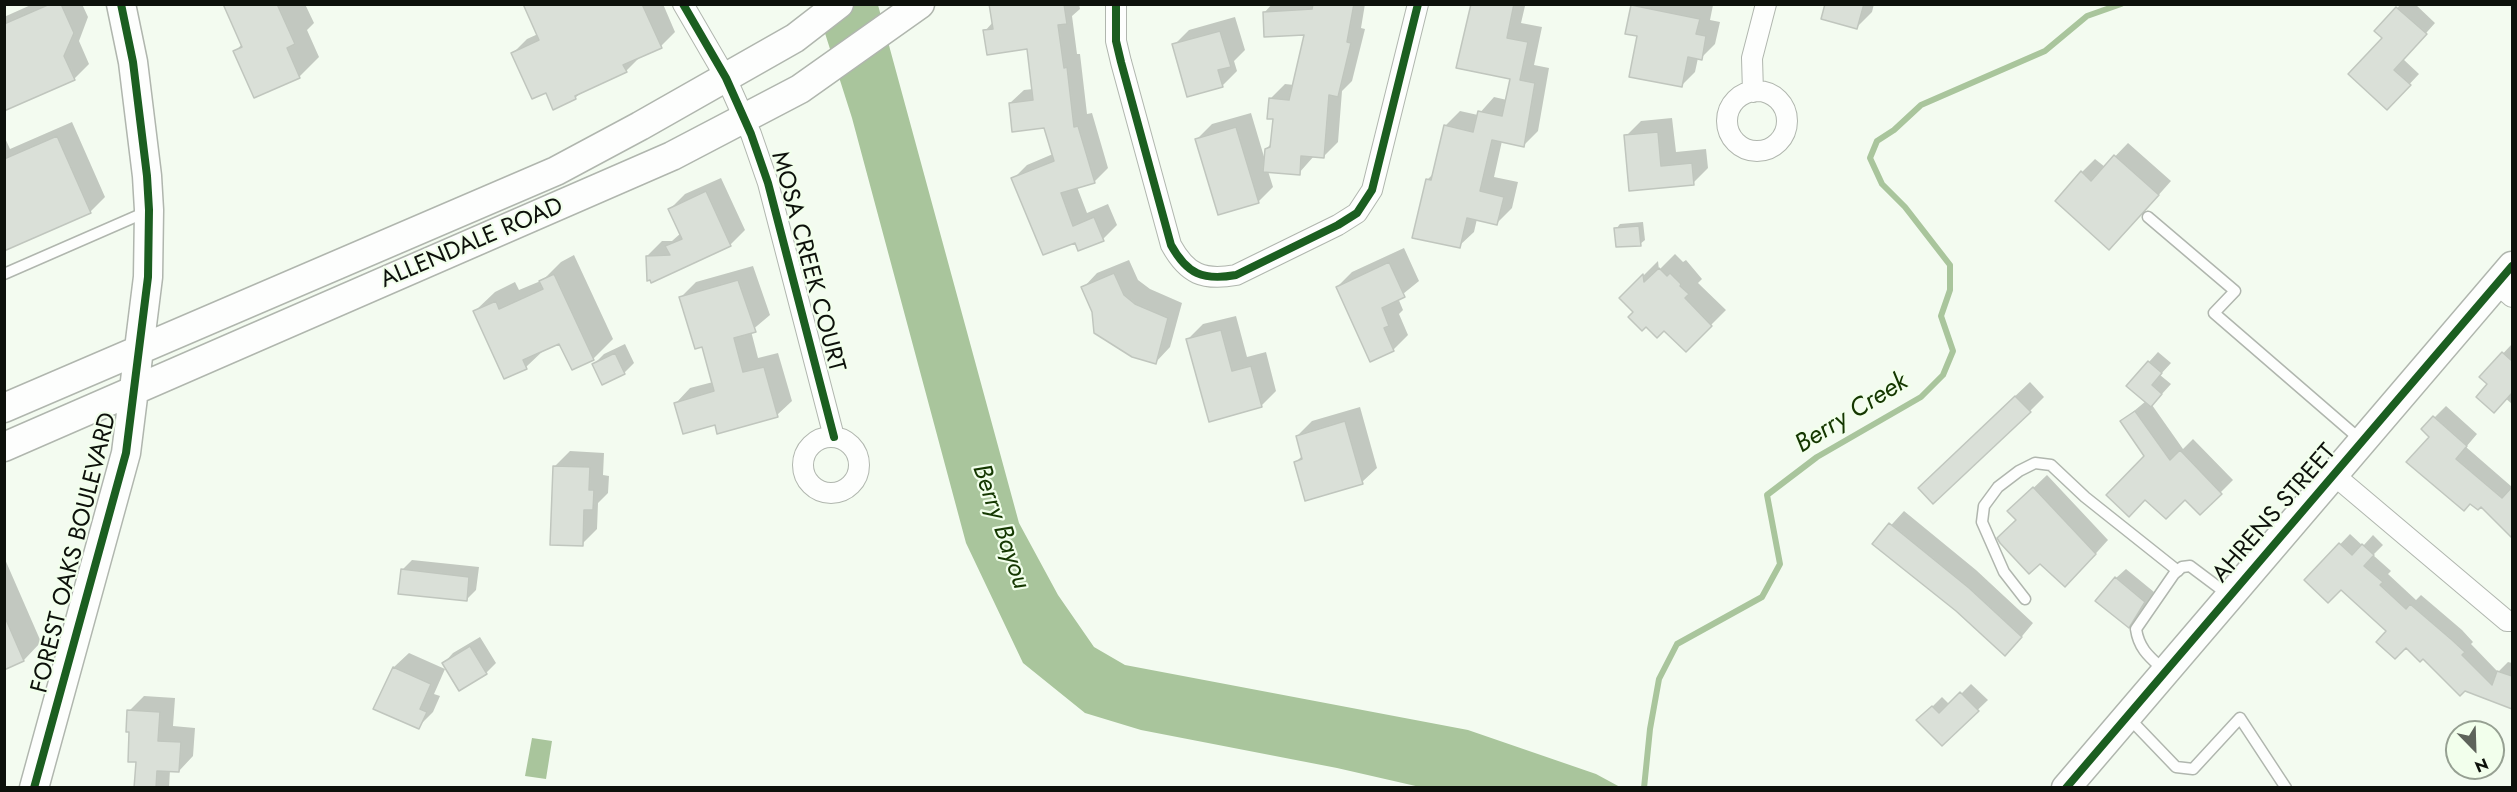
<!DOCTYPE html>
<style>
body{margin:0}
#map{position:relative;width:2517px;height:792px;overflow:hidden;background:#f3fbf0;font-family:Jost,sans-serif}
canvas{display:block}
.frame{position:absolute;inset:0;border:6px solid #0d110b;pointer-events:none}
.north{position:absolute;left:2445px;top:720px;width:60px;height:60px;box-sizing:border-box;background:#f2ffec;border:2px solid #96a092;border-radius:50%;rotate:157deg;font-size:16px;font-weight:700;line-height:24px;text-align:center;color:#0d110b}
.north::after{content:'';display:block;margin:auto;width:21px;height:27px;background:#5e635b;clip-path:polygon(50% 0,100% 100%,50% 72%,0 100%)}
</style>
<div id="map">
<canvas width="2517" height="792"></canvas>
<div class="frame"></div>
<div class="north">N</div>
</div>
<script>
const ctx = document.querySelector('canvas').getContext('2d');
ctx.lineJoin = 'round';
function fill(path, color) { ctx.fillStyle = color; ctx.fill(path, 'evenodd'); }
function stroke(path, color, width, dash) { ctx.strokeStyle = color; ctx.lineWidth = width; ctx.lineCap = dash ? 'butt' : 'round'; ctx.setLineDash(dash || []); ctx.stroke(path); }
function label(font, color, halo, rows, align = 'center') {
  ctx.font = font + ' Jost,sans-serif'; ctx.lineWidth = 4.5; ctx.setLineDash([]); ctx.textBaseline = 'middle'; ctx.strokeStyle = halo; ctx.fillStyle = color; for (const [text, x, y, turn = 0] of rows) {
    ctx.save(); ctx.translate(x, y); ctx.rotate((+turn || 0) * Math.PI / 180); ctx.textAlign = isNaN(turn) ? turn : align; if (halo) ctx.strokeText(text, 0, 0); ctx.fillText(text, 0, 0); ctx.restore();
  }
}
fill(new Path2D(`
 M816 5H878L1019 523 1058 595 1094 647 1125 665 1468 730 1596 774 1620 787H1420L1337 768 1141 730 1085 713 1023 663 966 543 852 118Z
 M532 738 552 741 546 779 525 776Z`), '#a9c59c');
fill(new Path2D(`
 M33 4H82L88 17 79 41 89 64 74 79 4 110V17Z
 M225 4H305L314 23 307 30 319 57 299 77 235 52 242 44Z
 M524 4H663L675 32 661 46 640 57 626 71 583 91 575 98 546 91 513 53 527 39 538 34Z
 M991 4H1079L1080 9 1072 16 1077 54H1080L1087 114 1092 113 1108 168 1094 182 1077 187 1087 213 1108 204 1117 225 1103 239 1076 241 1013 179 1027 165 1053 154 1045 126 1010 103 1024 90 1033 89 1028 47 985 31 993 22Z
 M1272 4H1365L1361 28 1365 29 1352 81 1342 91 1338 142 1324 156H1314L1299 173 1268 171 1273 187 1258 202 1197 139 1212 124 1251 113 1265 160 1266 149 1272 143 1274 118 1270 99 1285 84 1294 85 1306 34 1264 13Z
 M1471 4H1529L1525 6 1521 23 1542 27 1534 65 1549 68 1538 131 1523 146 1502 141 1494 177 1518 182 1512 208 1497 223 1477 219 1474 232 1459 246 1427 180 1434 173 1445 126 1460 111 1478 115 1494 97 1507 100 1511 78Z
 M1634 4 1713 5 1710 20 1720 22 1715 44 1701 58H1698L1695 72 1681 86 1639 35 1632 6Z
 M1827 4H1874L1872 12 1857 27Z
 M2401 4H2415L2435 23 2403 59 2419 74 2387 108 2384 38 2376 31Z
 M1235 17 1245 50 1234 61 1237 71 1222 86 1174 45 1189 30Z
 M1672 118 1676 152 1706 149 1708 168 1693 183 1631 189 1626 136 1641 121Z
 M72 122 105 197 90 212 4 251V136L10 149Z
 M2128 143 2171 181 2123 235 2082 172 2095 159 2105 167Z
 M721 178 745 230 730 245 652 281 647 256 662 241H672L681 233 670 209 685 194Z
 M1643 222 1645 240 1640 244 1616 229 1620 224Z
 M1404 248 1419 281 1398 298 1403 310 1399 314 1408 335 1393 350 1337 287 1352 272Z
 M1675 254 1683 262 1686 260 1702 279 1698 283 1726 310 1686 350 1664 329 1635 312 1621 298 1658 261 1659 270Z
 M574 255 613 339 593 359 560 342 545 349 526 367 505 377 475 311 495 292 515 282 519 290 543 280 561 262Z
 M1129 260 1138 280 1150 289 1182 303 1170 347 1156 362 1093 312 1083 288 1097 273Z
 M753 266 770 315 751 331 758 358 778 353 792 401 777 415 716 423 676 403 690 388 713 382 703 345 681 297 696 282Z
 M1236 316 1247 357 1266 352 1276 391 1261 406 1188 339 1203 324Z
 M625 344 634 363 624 373 594 364 604 354Z
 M2512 344V404L2481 377Z
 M2158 352 2171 363 2160 375 2171 384 2152 405 2183 449 2193 439 2233 480 2200 513 2146 456 2122 421 2146 401 2149 362Z
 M2030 382 2044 397 2030 411 1934 473Z
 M2446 406 2477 434 2466 447 2512 487V536L2481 505 2431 437 2423 429Z
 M1360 407 1377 468 1362 482 1296 462 1303 455 1297 436 1312 421Z
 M570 451 604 453 603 475 609 476 608 493 598 503 597 529 582 544 555 466Z
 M2047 475 2108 540 2079 572 2018 519 2023 498Z
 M1904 511 1976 570 2033 623 2018 641 1957 610 1874 544Z
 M2350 534 2363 546 2373 535 2383 545 2373 555 2391 571 2388 574 2416 600 2421 595 2462 630 2473 642 2471 644 2498 672 2508 662 2512 663V707L2465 690 2388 631 2341 588 2306 580Z
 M4 557 41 642 24 660 4 668Z
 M412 560 479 567 476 590 466 600 402 570Z
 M2126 569 2154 592 2138 616 2129 626 2116 578Z
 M480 637 496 663 486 673 444 663 453 653Z
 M409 653 445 669 434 694 440 696 433 712 418 727 375 708 394 667Z
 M1971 684 1988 700 1942 744 1919 720 1942 697 1950 705Z
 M144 696 175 698 173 726 195 728 193 756 179 771 170 770 169 788H135L137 761 129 711Z`), '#0003');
stroke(new Path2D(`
 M1644 788 1650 729 1659 679 1677 644 1762 597 1780 564 1767 495 1817 457 1921 397 1943 375 1953 351 1941 316 1950 290V265L1905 207 1882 184 1870 158 1877 141 1894 130 1921 105 2045 51 2087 16 2121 4`), '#a9c59c', 6);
const building = new Path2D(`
 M50 4H61L74 33 64 56 75 80 4 111V24Z
 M223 4H277L295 44 287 48 300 78 254 98 233 51 242 47Z
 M523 4H642L662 48 623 65 627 72 575 96 576 99 553 110 546 93 532 99 511 53 539 40Z
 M989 4H1064L1067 24 1058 25 1064 68 1067 67 1074 127 1078 126 1095 183 1061 193 1073 226 1094 217 1104 241 1078 251 1075 243 1043 255 1011 178 1054 161 1044 128 1012 132 1009 103 1033 100 1027 49 987 55 983 30 993 29Z
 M1313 4H1354L1347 42 1351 43 1338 97 1329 95 1324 158 1301 156 1300 175 1263 172 1265 149 1270 147 1273 119H1267L1269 98 1289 100 1304 35 1264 37 1263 12 1312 9Z
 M1471 4H1514L1507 38 1528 42 1520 80 1535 83 1524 147 1492 140 1480 191 1504 197 1497 225 1467 218 1460 248 1412 238 1426 179 1431 180 1444 125 1473 132 1478 111 1502 116 1510 79 1456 68Z
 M1825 4H1864L1857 29 1821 19Z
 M1631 5 1700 19 1696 34 1706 36 1702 60 1688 57 1682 87 1629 77 1637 36 1625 34Z
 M2396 7 2427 34 2394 70 2411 85 2387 110 2348 74 2382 38 2374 31Z
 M1220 31 1231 67 1218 70 1223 87 1187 97 1172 44Z
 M1236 127 1259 203 1218 215 1195 139Z
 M1658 132 1661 166 1692 163 1694 185 1629 191 1624 135Z
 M57 136 91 213 4 251V159Z
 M2114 155 2159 195 2109 250 2055 201 2081 171 2091 181Z
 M706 191 731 246 651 283 650 280 647 281 646 256 670 255 665 246 682 239 668 209Z
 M1639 226 1641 246 1616 247 1614 228Z
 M1389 262 1405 297 1382 308 1389 326 1384 328 1394 351 1370 362 1336 287Z
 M1659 268 1667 276 1670 273 1681 284 1680 286 1689 294 1685 298 1712 326 1686 352 1664 331 1657 338 1646 327 1642 331 1628 317 1633 312 1619 298 1643 274 1644 282Z
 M1114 273 1124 295 1135 304 1168 318 1156 364 1132 357 1094 333 1092 312 1081 287Z
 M554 274 594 360 572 370 559 344 523 360 527 369 504 379 473 311 496 301 499 309 543 289 539 281Z
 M738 280 756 332 734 338 743 372 764 367 778 417 717 434 715 425 683 434 674 403 714 391 702 347 695 349 679 297Z
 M1221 330 1232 371 1251 366 1262 407 1209 422 1186 339Z
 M2502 352 2512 361V393L2494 413 2476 397 2487 384 2479 377Z
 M615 353 625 374 602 385 592 364Z
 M2148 361 2162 373 2152 385 2162 394 2151 407 2126 386Z
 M2015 396 2031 412 1933 504 1918 488Z
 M2135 411 2170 460 2180 450 2222 494 2200 515 2185 500 2166 519 2145 500 2129 517 2106 495 2144 456 2120 421Z
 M2433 416 2467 446 2456 459 2502 498 2512 487V538L2481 507 2478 510 2470 504 2464 511 2406 462 2429 437 2421 429Z
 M1345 421 1363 484 1305 501 1294 462 1302 459 1296 436Z
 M553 466 590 467 589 490H594L593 510H584L583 546 550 545Z
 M2033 487 2096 554 2065 587 2040 564 2029 574 2000 543 1997 538 2016 520 2007 511Z
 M1889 523 1969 588 2022 637 2005 656 1956 611 1872 544Z
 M2339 543 2352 555 2362 544 2374 555 2364 566 2383 582 2380 585 2406 609 2410 604 2452 640 2465 652 2462 655 2492 685 2497 671 2512 676V709L2465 691 2460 696 2423 659 2420 662 2406 648 2395 659 2376 642 2386 631 2341 590 2328 603 2304 580Z
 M401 569 469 577 467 601 398 594Z
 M2115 577 2145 602 2129 628 2095 601Z
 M4 615 24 661 4 670Z
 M470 646 487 674 459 691 442 663Z
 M393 667 431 684 420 709 427 712 419 729 373 709Z
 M1960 692 1979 711 1942 746 1916 720 1932 706 1939 713Z
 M127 710 160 712 158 741 181 742 179 772 157 771 156 788H134L136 762H128L129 732H126Z`);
fill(building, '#dae0d8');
stroke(building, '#c0c6be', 1.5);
const lane = new Path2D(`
 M2148 217 2235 291 2214 313 2362 441
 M4 274 146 212
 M2025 599 2004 572 1982 522 1984 506 1998 487 2019 471 2035 463 2051 465 2085 497 2178 571
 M2165 671C2151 658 2139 650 2136 629L2174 574 2182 567 2190 566 2230 596
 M2127 716 2176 767 2193 769 2240 718 2286 788`);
const street = new Path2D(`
 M683 4 726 78 751 134 768 183 834 437
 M1116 4V41L1121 62 1171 245C1187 274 1203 281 1236 275L1338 225 1357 213 1372 190 1418 4
 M1727 121a30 30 0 1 1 60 0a30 30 0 1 1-60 0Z
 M1753 92 1752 58 1766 4
 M2497 284 2512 297
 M803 465a28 28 0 1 1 56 0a28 28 0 1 1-56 0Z
 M2334 475 2507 621H2512`);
const secondary = new Path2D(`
 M4 408 556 171 640 126 795 38 839 4
 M4 447 672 156 800 89 920 4
 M34 788 126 453 148 277 149 210 147 176 133 62 121 4
 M2066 788 2512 266`);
stroke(lane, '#b0b6ae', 13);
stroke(street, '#b0b6ae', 22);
stroke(secondary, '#b0b6ae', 31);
stroke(lane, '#fdfefd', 10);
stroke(street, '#fdfefd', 20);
stroke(secondary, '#fdfefd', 28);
stroke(new Path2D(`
 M683 4 726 78 751 134 768 183 834 437
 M1116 4V41L1121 62 1171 245C1187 274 1203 281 1236 275L1338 225 1357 213 1372 190 1418 4
 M34 788 126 453 148 277 149 210 147 176 133 62 121 4
 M2066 788 2512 266`), '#1b5e20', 8);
label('24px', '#0d110b', '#f2ffec', [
 ["ALLENDALE ROAD",472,244,-23],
 ["MOSA CREEK COURT",807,262,75],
 ["AHRENS STREET",2275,514,-49],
 ["FOREST OAKS BOULEVARD",75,553,-76]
]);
label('italic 26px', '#143700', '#f2ffec', [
 ["Berry Creek",1852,414,-32],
 ["Berry Bayou",1000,527,71]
]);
</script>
